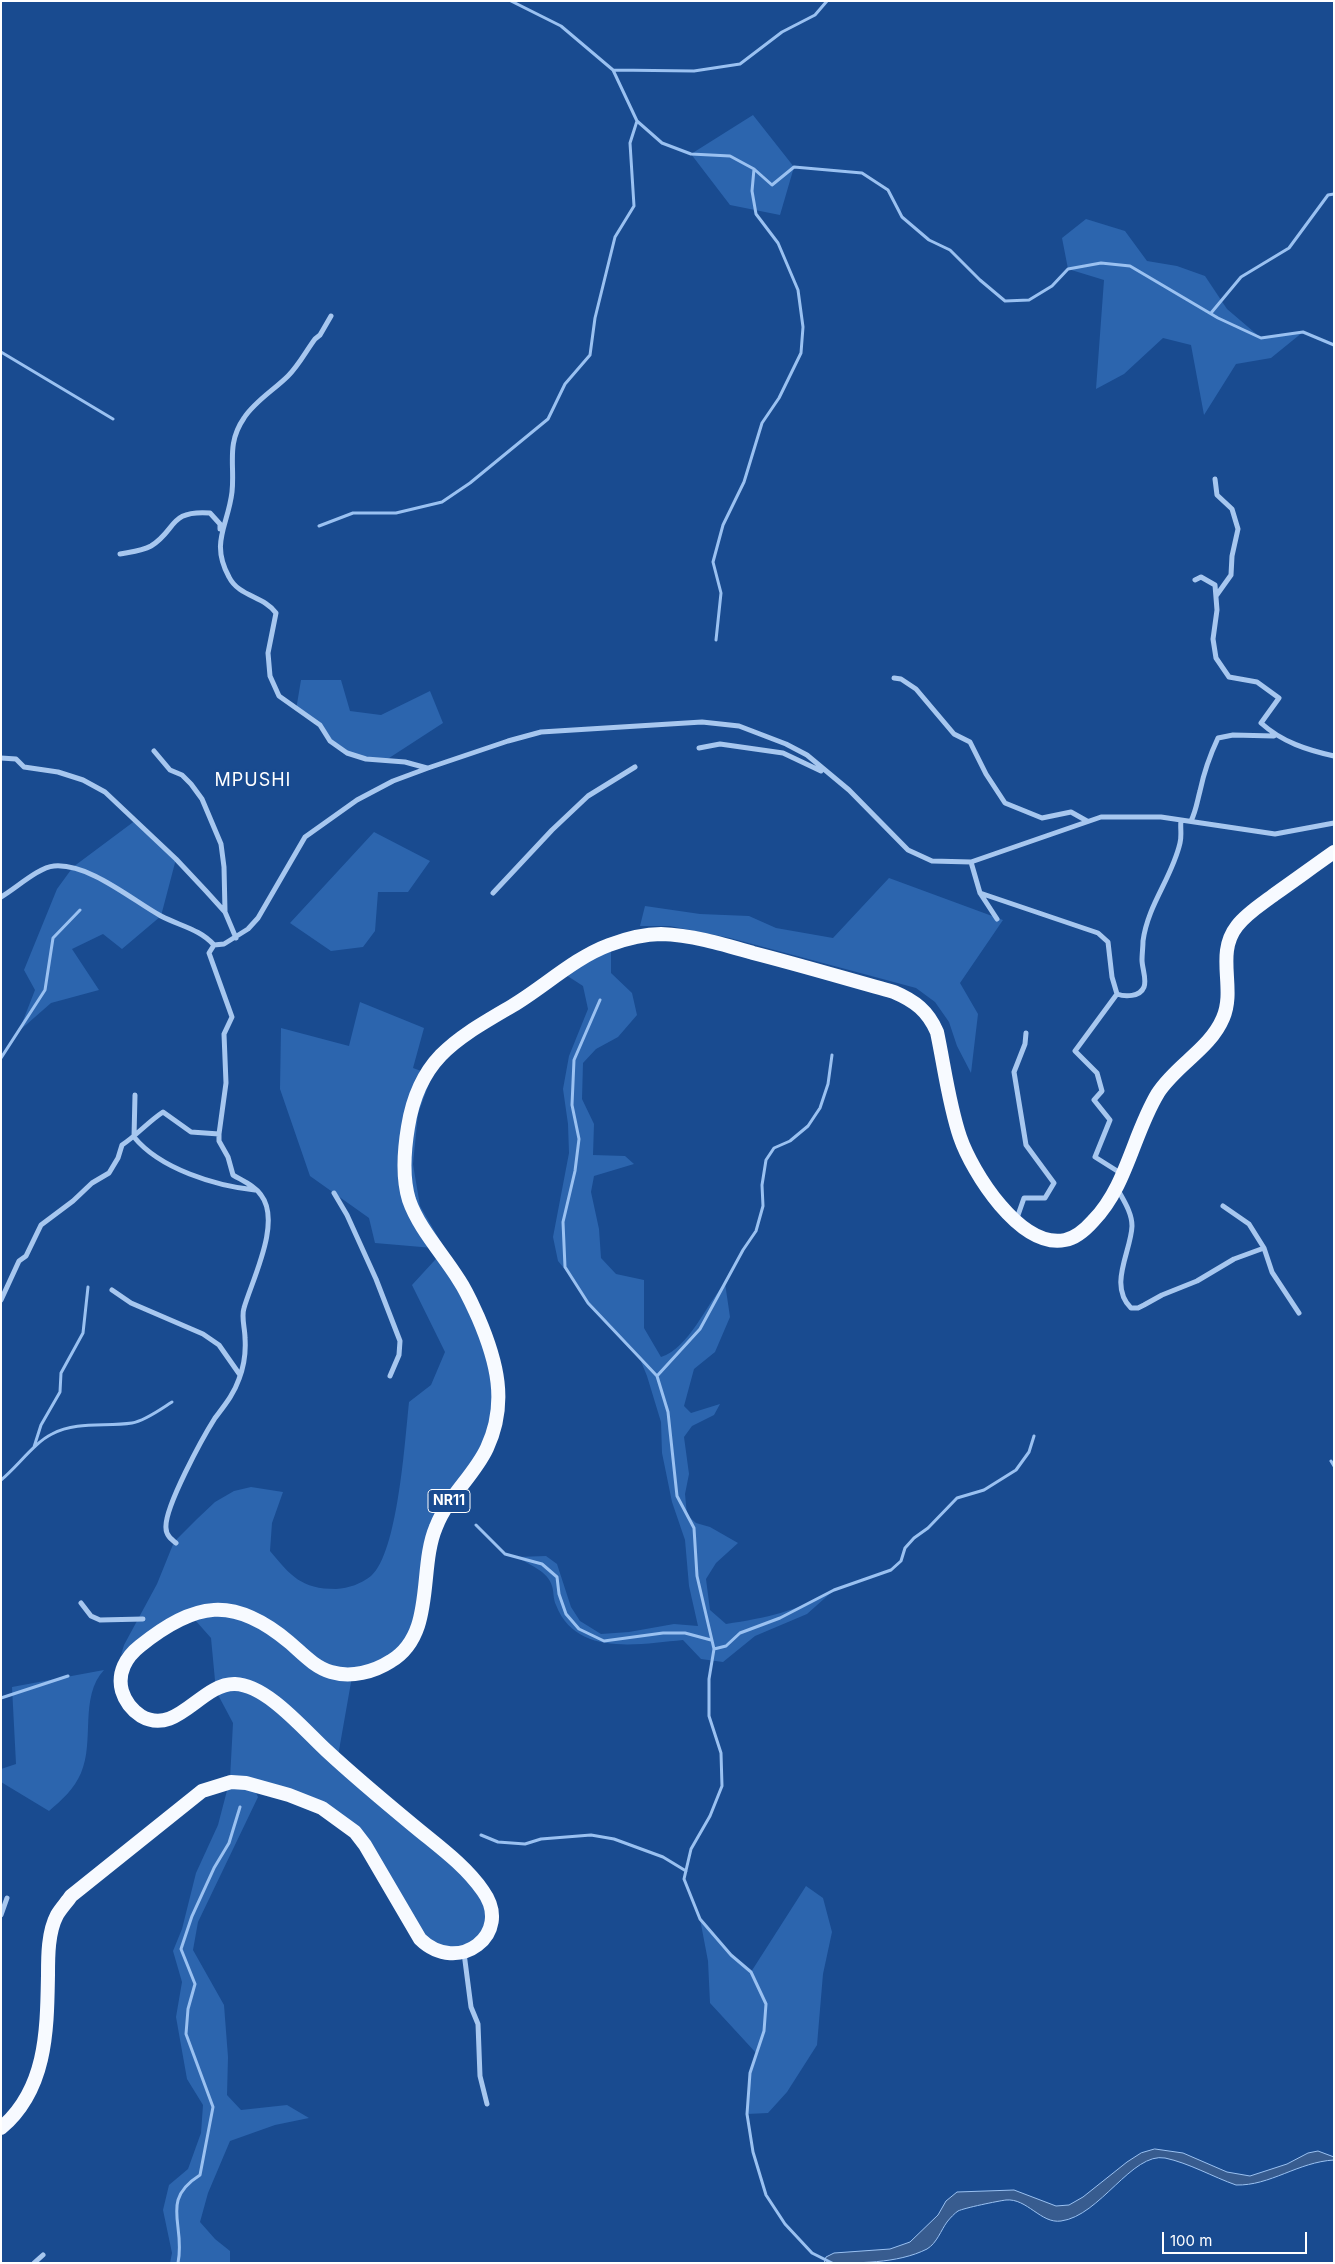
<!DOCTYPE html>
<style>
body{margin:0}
#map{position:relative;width:1335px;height:2264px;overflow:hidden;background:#194b90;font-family:Inter,sans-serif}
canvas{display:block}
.frame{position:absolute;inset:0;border:2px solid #fff;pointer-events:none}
.scale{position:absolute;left:1162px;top:2232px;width:145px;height:22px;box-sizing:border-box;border:2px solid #fff;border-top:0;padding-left:6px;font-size:15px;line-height:18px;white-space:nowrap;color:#fff;-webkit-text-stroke:4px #194b90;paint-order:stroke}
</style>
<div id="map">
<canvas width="1335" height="2264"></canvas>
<div class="frame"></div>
<div class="scale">100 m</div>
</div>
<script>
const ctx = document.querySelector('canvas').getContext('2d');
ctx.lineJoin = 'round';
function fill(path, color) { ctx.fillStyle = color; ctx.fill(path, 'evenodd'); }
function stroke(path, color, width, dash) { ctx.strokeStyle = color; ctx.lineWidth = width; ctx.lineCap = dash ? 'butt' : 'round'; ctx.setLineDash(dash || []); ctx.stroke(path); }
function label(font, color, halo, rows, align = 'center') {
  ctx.font = font + ' Inter,sans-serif'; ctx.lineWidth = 4.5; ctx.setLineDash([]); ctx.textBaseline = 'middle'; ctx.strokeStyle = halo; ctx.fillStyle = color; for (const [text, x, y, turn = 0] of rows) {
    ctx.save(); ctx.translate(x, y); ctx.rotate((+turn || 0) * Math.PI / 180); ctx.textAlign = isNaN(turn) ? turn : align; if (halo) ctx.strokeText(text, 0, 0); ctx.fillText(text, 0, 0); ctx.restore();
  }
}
fill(new Path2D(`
 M753 115 794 167 780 215 730 205 691 154Z
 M1086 219 1125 231 1147 261 1177 266 1205 276 1227 309 1261 338 1303 332 1271 358 1236 364 1204 415 1191 345 1163 338 1124 374 1096 389 1104 280 1068 269 1062 238Z
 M301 680H341L350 711 381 715 430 691 443 723 386 760 366 759 347 753 330 741 320 725 296 710Z
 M136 820 176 859 161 916 122 949 103 934 72 949 99 990 51 1003 19 1031 35 990 24 970 57 889 73 867Z
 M374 832 430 861 408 892H378L375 931 363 947 331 951 290 923Z
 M889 878 1003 920 960 983 978 1014 971 1073 957 1046 949 1022 935 1002 916 988 730 938 670 926H640L645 906 700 914 749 916 776 928 833 938Z
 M611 945V973L632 993 637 1015 618 1037 596 1049 583 1063 582 1099 594 1124 593 1155 625 1156 634 1164 594 1176 591 1192 599 1229 601 1258 616 1274 644 1280V1328L661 1357C689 1348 706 1305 725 1283L730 1317 715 1352 694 1369 684 1406 691 1413 720 1404 714 1415 692 1426 684 1437 689 1474 685 1494 687 1515 696 1523 710 1527 738 1543 716 1563 706 1579 710 1610 726 1624C766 1618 798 1611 834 1590L807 1614 755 1636 723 1662 701 1659 683 1640C639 1644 576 1657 556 1605 553 1599 554 1592 552 1586 548 1571 529 1565 517 1557L546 1556 557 1564 571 1607 580 1621 601 1634 629 1632 674 1624 698 1626 689 1586 685 1540 672 1502 662 1453 661 1422 647 1376 638 1354 588 1303 574 1280 558 1261 553 1237 569 1153 568 1124 563 1089 569 1056 588 1009 583 986 566 975Z
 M360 1002 424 1028 413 1068 432 1075 418 1114 413 1164 420 1206 467 1287 504 1393 503 1420 491 1449 448 1507 402 1658 353 1671 338 1756 449 1851 496 1917 470 1954 427 1943 364 1835 250 1780 258 1797 198 1922 193 1950 224 2005 228 2057 227 2095 241 2110 287 2105 309 2118 275 2125 230 2141 208 2193 200 2222 215 2239 230 2251V2263H170L172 2253 163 2210 169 2185 188 2169 201 2133 203 2105 187 2079 176 2017 182 1982 173 1951 182 1929 196 1873 218 1825 230 1779 233 1723 216 1691 211 1638 188 1612 134 1643 121 1655 124 1645 157 1584 174 1542 197 1519 215 1502 234 1491 251 1487 283 1492 272 1523 270 1551C291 1576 301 1589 336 1589 349 1588 361 1584 371 1576 398 1553 405 1439 409 1402L431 1385 445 1352 412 1285 445 1249 375 1243 369 1218 310 1176 280 1089 281 1028 349 1046Z
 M104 1670C79 1697 95 1741 81 1773 74 1789 62 1800 49 1811L1 1782V1769L16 1764 12 1687Z
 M806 1886 823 1898 832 1932 823 1974 817 2045 787 2092 768 2113 747 2114 750 2073 757 2054 710 2003 708 1961 700 1919 731 1955 751 1972Z`), '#2c65ae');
const water = new Path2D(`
 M1155 2149 1183 2153 1227 2172 1250 2176 1287 2164 1308 2153 1318 2151 1334 2157V2160C1298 2162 1270 2186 1236 2185 1213 2177 1189 2163 1165 2158 1132 2152 1100 2216 1061 2221 1041 2224 1027 2198 1006 2200 998 2201 964 2208 958 2211 955 2213 950 2218 947 2222 941 2230 937 2243 927 2249 897 2264 857 2263 824 2263L826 2257 834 2253 890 2249 910 2242 938 2215 946 2201 957 2192 1014 2190 1056 2206 1069 2205 1083 2197 1127 2162 1141 2153Z`);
fill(water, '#385c8f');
stroke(water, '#9ac1f1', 1);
stroke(new Path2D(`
 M511 1 561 26 613 70 694 71 740 64 782 32 815 15 827 1
 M613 70 637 121 662 143 691 154 730 156 754 169 772 185 794 167 862 173 888 190 902 217 929 240 950 250 980 280 1005 301 1029 300 1052 286 1068 269 1101 263 1130 266 1218 318 1261 338 1303 332 1334 345
 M1211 313 1241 277 1289 248 1328 195 1334 194
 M1 352 113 419
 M319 526 353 513H396L442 502 470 483 548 419 565 384 590 355 595 318 615 237 634 206 630 143 637 121
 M716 640 721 593 713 562 723 525 744 482 762 423 779 398 801 353 803 327 798 290 778 243 756 214 752 191 754 169
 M600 1000 574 1060 572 1105 579 1139 575 1171 563 1222 565 1267 588 1303 657 1376 668 1412 677 1496 694 1528 697 1576 714 1649 709 1679V1716L721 1753 722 1786 710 1816 691 1849 684 1879 700 1919 731 1955 751 1972 766 2004 764 2031 750 2073 747 2114 753 2152 766 2195 785 2224 812 2253 832 2263
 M1 1058 45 990 53 938 80 910
 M657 1376 700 1329 743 1250 756 1231 763 1206 762 1185 766 1160 774 1148 790 1141 808 1126 820 1108 828 1084 832 1055
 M34 1447 41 1425 60 1392 61 1373 83 1333 88 1287
 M1331 1461 1334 1466
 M1 1480C17 1467 35 1442 52 1434 77 1421 105 1427 132 1423 145 1421 161 1409 172 1402
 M476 1525 505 1554 542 1564 557 1577 559 1594 566 1614 579 1629 604 1641 663 1633H685L711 1640
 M714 1649 726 1646 740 1633 780 1618 834 1590 891 1570 901 1561 905 1548 914 1538 928 1528 957 1498 984 1490 1016 1470 1029 1452 1034 1436
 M1 1698 68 1676
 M481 1835 498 1842 525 1844 541 1839 591 1835 614 1839 663 1857 686 1871
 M178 2263C186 2224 159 2201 200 2175L213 2107 186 2034 188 2009 195 1984 181 1949 192 1916 214 1868 229 1843 240 1807`), '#9ac1f1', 3);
stroke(new Path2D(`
 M331 316 320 335 315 339C306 351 299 365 288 376 274 390 255 401 244 418 226 444 235 465 232 492 228 526 210 542 229 577 239 597 264 596 276 613L268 653 270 676 279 696 320 725 330 741 347 753 366 759 405 762 427 768
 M1215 479 1217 495 1232 509 1238 529 1232 556 1231 575 1216 596
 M120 554C130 552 142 551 151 546 177 530 168 510 210 513L220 524V529
 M1195 580 1201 577 1215 585 1217 610 1213 639 1216 658 1229 677 1257 682 1279 698 1261 723C1282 742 1307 750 1334 756
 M894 678 901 679 916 689 954 734 970 742 986 774 1005 803 1042 818 1071 812 1087 821
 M699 748 720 744 783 753 821 771
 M154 751 170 770 182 775 191 784 202 799 221 844 224 867 225 911
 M1 758 16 759 24 767 58 772 83 780 105 792 176 859 206 891 225 912 236 938
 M1191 821C1196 811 1197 802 1200 791 1204 772 1210 755 1218 738L1233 735 1274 736
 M971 862 980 893 997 919
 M493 893 552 830 588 796 635 767
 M980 893 1098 933 1108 942 1112 977 1117 994C1125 997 1140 997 1144 987 1147 979 1142 968 1142 960 1142 954 1143 947 1143 941 1148 904 1172 878 1180 843 1182 836 1180 827 1181 820
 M1 897C15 889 39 867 54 866 89 863 132 900 161 916 180 926 200 929 214 945
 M1117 994 1075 1051 1097 1073 1102 1091 1094 1100 1110 1120 1095 1157 1122 1174
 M135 1095 134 1137C160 1169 216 1186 255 1190
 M1118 1190C1124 1201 1132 1213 1132 1226 1131 1252 1108 1285 1131 1308H1138L1144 1305 1162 1295 1197 1281 1234 1259 1264 1248
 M334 1193 347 1215 376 1279 400 1341 399 1355 390 1376
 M1223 1206 1249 1224 1264 1248 1272 1272 1299 1313
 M1017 1218 1024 1198H1045L1054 1183 1026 1145 1014 1072 1025 1044 1026 1033
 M112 1290 131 1303 203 1334 219 1345 240 1375
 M1 1300 19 1261 26 1256 41 1225 73 1201 92 1183 109 1173 118 1158 122 1145C137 1135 148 1122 163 1112L191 1132 219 1134
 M176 1543C171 1539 166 1535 166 1528 164 1508 203 1437 215 1418 224 1406 234 1394 239 1379 244 1366 246 1352 245 1338 245 1328 241 1317 244 1308 252 1280 282 1222 261 1195 255 1186 243 1181 233 1175L228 1157 219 1141V1134L226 1083 224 1034 232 1017 209 953 214 945 224 944 248 929 258 918 305 837 357 800 393 781 428 768 508 741 541 732 702 722 739 726 786 744 807 755 849 790 908 850 932 861 971 862 1101 817H1161L1275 834 1334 823
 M81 1603 91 1616 100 1620 143 1619
 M1 1915 7 1898
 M464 1953 471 2007 478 2024 480 2076 487 2104
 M34 2263 43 2255`), '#a7c7ef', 5);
stroke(new Path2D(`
 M1 2128C47 2089 47 2030 48 1975 48 1956 48 1932 57 1915 61 1908 67 1902 71 1896L202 1791 231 1782 246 1783 289 1795 322 1808 355 1832 365 1845 420 1939C458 1976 514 1934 483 1891 465 1865 438 1846 414 1826 385 1802 355 1777 327 1751 304 1730 267 1685 235 1684 201 1683 177 1737 141 1716 132 1710 125 1701 122 1691 117 1673 126 1657 140 1646 195 1602 233 1595 289 1642 302 1653 314 1667 331 1672 351 1678 374 1672 391 1661 436 1634 418 1569 436 1527 448 1496 474 1476 487 1448 508 1403 497 1361 478 1317 472 1304 467 1292 459 1280 443 1254 419 1229 409 1200 402 1177 404 1151 408 1127 419 1058 456 1039 512 1006 544 987 574 958 609 945 625 939 644 934 661 934 692 935 722 944 753 953 800 965 847 979 894 992 915 1001 928 1011 937 1032 944 1065 949 1105 960 1137 972 1172 1020 1249 1065 1240 1076 1238 1085 1230 1093 1221 1127 1186 1133 1134 1158 1093 1176 1065 1210 1049 1223 1018 1236 988 1215 954 1237 926 1247 913 1262 904 1275 894 1295 880 1314 866 1334 852`), '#f7faff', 14);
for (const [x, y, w] of [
 [449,1501,42]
]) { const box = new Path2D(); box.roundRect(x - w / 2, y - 11.5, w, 23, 4); ctx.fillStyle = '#194b90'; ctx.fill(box); stroke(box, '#fff', 1); }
label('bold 14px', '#fff', null, [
 ["NR11",449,1501]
]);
ctx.letterSpacing = '1px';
label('18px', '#fff', '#194b90', [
 ["MPUSHI",253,781]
]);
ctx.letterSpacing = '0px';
</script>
